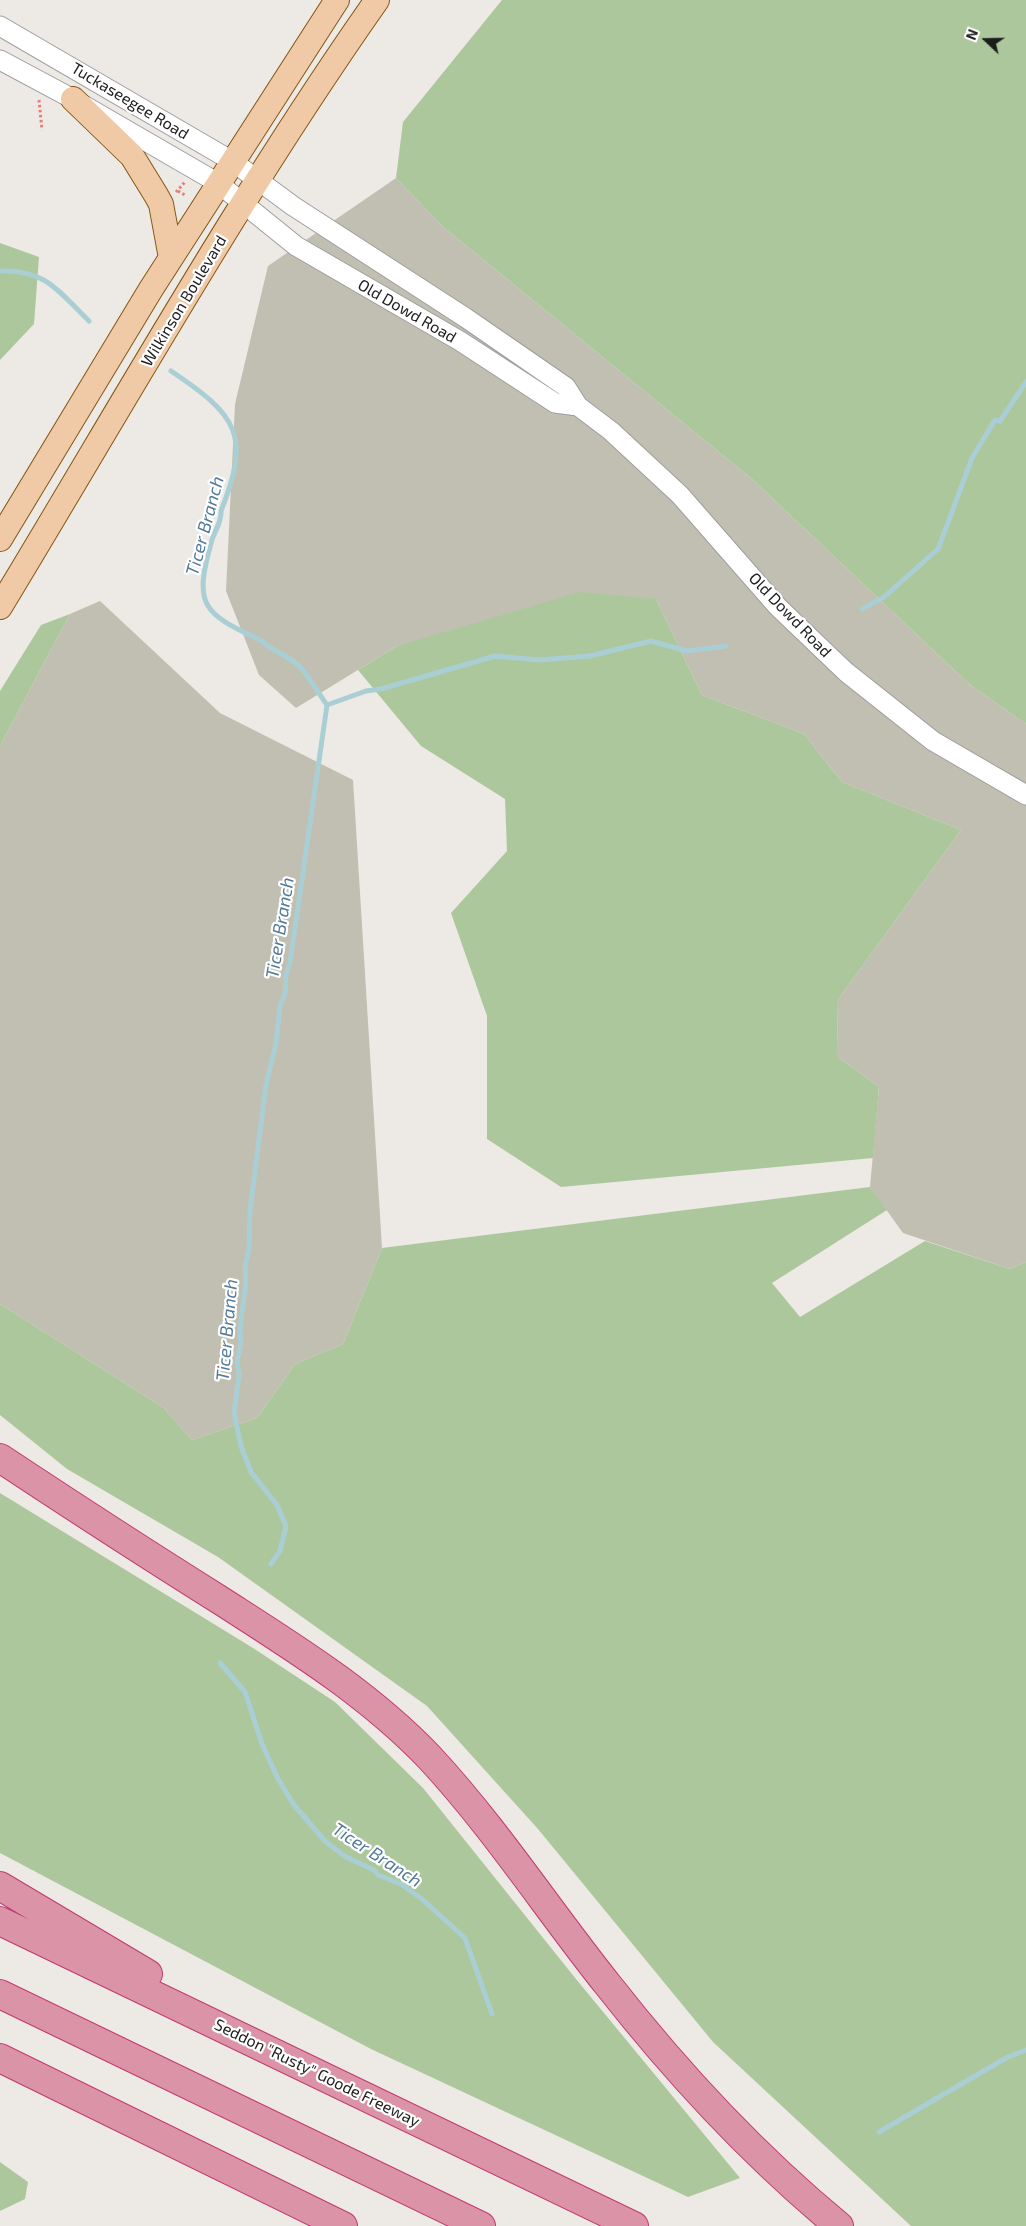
<!DOCTYPE html>
<style>
body{margin:0}
#map{position:relative;width:1026px;height:2226px;overflow:hidden;background:#ede9e4;font-family:"Exo 2",sans-serif}
canvas{display:block}
.north{position:absolute;left:961px;top:15px;width:50px;height:50px;-webkit-text-stroke:4px #fff;paint-order:stroke;rotate:291deg;font-size:14px;font-weight:700;line-height:20px;text-align:center;color:#1d1d1d}
.north::after{content:'';display:block;margin:auto;width:18px;height:22px;background:#1d1d1d;clip-path:polygon(50% 0,100% 100%,50% 72%,0 100%)}
</style>
<div id="map">
<canvas width="1026" height="2226"></canvas>
<div class="north">N</div>
</div>
<script>
const ctx = document.querySelector('canvas').getContext('2d');
ctx.lineJoin = 'round';
function fill(path, color) { ctx.fillStyle = color; ctx.fill(path, 'evenodd'); }
function stroke(path, color, width, dash) { ctx.strokeStyle = color; ctx.lineWidth = width; ctx.lineCap = dash ? 'butt' : 'round'; ctx.setLineDash(dash || []); ctx.stroke(path); }
function label(font, color, halo, rows, align = 'center') {
  ctx.font = font + ' "Exo 2",sans-serif'; ctx.lineWidth = 4.5; ctx.setLineDash([]); ctx.textBaseline = 'middle'; ctx.strokeStyle = halo; ctx.fillStyle = color; for (const [text, x, y, turn = 0] of rows) {
    ctx.save(); ctx.translate(x, y); ctx.rotate((+turn || 0) * Math.PI / 180); ctx.textAlign = isNaN(turn) ? turn : align; if (halo) ctx.strokeText(text, 0, 0); ctx.fillText(text, 0, 0); ctx.restore();
  }
}
fill(new Path2D(`
 M396 178 442 226 752 479 969 684 1026 724V1262L1010 1269 903 1233 870 1187 879 1087 838 1057 837 1001 961 830 842 782 804 734 702 695 656 599 397 646 296 708 259 675 226 591 235 404 268 266Z
 M100 601 220 713 353 780 382 1248 343 1344 295 1364 257 1418 192 1440 164 1408 0 1304V746L70 614Z`), '#c0bfb1');
fill(new Path2D(`
 M502 0H1026V724L969 684 752 479 442 226 396 178 403 122Z
 M0 243 39 257 34 324 0 360Z
 M580 592 656 599 702 695 804 734 842 782 961 830 837 1001 838 1057 879 1087 873 1158 561 1187 487 1139V1016L451 913 507 851 505 799 421 746 358 670 397 646Z
 M70 614 0 746V691L41 625Z
 M870 1187 887 1210 772 1283 800 1317 925 1241 1010 1269 1026 1262V2226H911L713 2042 538 1829 427 1706 218 1557 67 1469 0 1415V1304L164 1408 192 1440 257 1418 295 1364 343 1344 382 1248Z
 M0 1493 253 1648 335 1702 423 1788 576 1979 740 2178 688 2197 371 2049 0 1853Z
 M0 2162 28 2182 25 2199 0 2211Z`), '#adc79d');
stroke(new Path2D(`
 M0 271C46 269 59 292 89 321
 M171 371C238 416 251 435 221 511 222 522 215 530 212 540 193 606 202 613 262 641 272 652 289 655 299 666 310 677 318 693 327 705L290 963 286 975 285 994 280 1006 276 1043 266 1085 250 1210 249 1248 245 1266 246 1280 240 1330 241 1343 237 1362 239 1375 234 1413 241 1446 251 1472 277 1505 286 1526 280 1551 271 1564
 M862 609 884 597 938 549 972 458 995 420 1000 421 1026 382
 M327 705 366 691 381 689 495 656 539 660 590 656 651 641 687 651 726 646
 M220 1663 245 1692 262 1744 278 1779 294 1805 326 1842 346 1857 374 1870 378 1875 401 1884 422 1899 465 1938 492 2014
 M879 2132 1006 2058 1026 2050`), '#a9cfd5', 5);
const minor = new Path2D(`
 M0 26 232 161 293 206 466 318 566 387 578 406 611 431 680 495 778 607 846 672 933 741 1026 795
 M0 60 73 99 218 183 296 246 460 341 555 403 578 406`);
const major = new Path2D(`
 M73 99 132 156 156 195 161 204 171 258
 M0 539 151 289 337 0
 M0 607C123 404 240 195 377 0`);
const highway = new Path2D(`
 M0 1458C74 1507 148 1555 223 1602 296 1649 369 1694 430 1758 495 1828 548 1910 608 1985 677 2073 753 2155 839 2226
 M0 1886 148 1974
 M0 1921 634 2226
 M0 1994 481 2226
 M0 2058 343 2226`);
stroke(minor, '#9e9e9e', 21);
stroke(major, '#845612', 26);
stroke(highway, '#c33972', 30);
stroke(new Path2D(`
 M39 100 42 130
 M178 191 185 195
 M176 192 185 182`), '#e97c79', 3, [2.5, 2.5]);
stroke(minor, '#fff', 19);
stroke(major, '#f0caa6', 24);
stroke(highway, '#db94a7', 28);
label('16px', '#1d1d1d', '#fff', [
 ["Tuckaseegee Road",130,101,31],
 ["Wilkinson Boulevard",184,301,-59],
 ["Old Dowd Road",407,311,30],
 ["Old Dowd Road",790,615,46],
 ["Seddon \"Rusty\" Goode Freeway",317,2073,26]
]);
label('italic 18px', '#527a9a', '#fff', [
 ["Ticer Branch",205,526,-75],
 ["Ticer Branch",280,928,-81],
 ["Ticer Branch",227,1330,-85],
 ["Ticer Branch",377,1855,33]
]);
</script>
